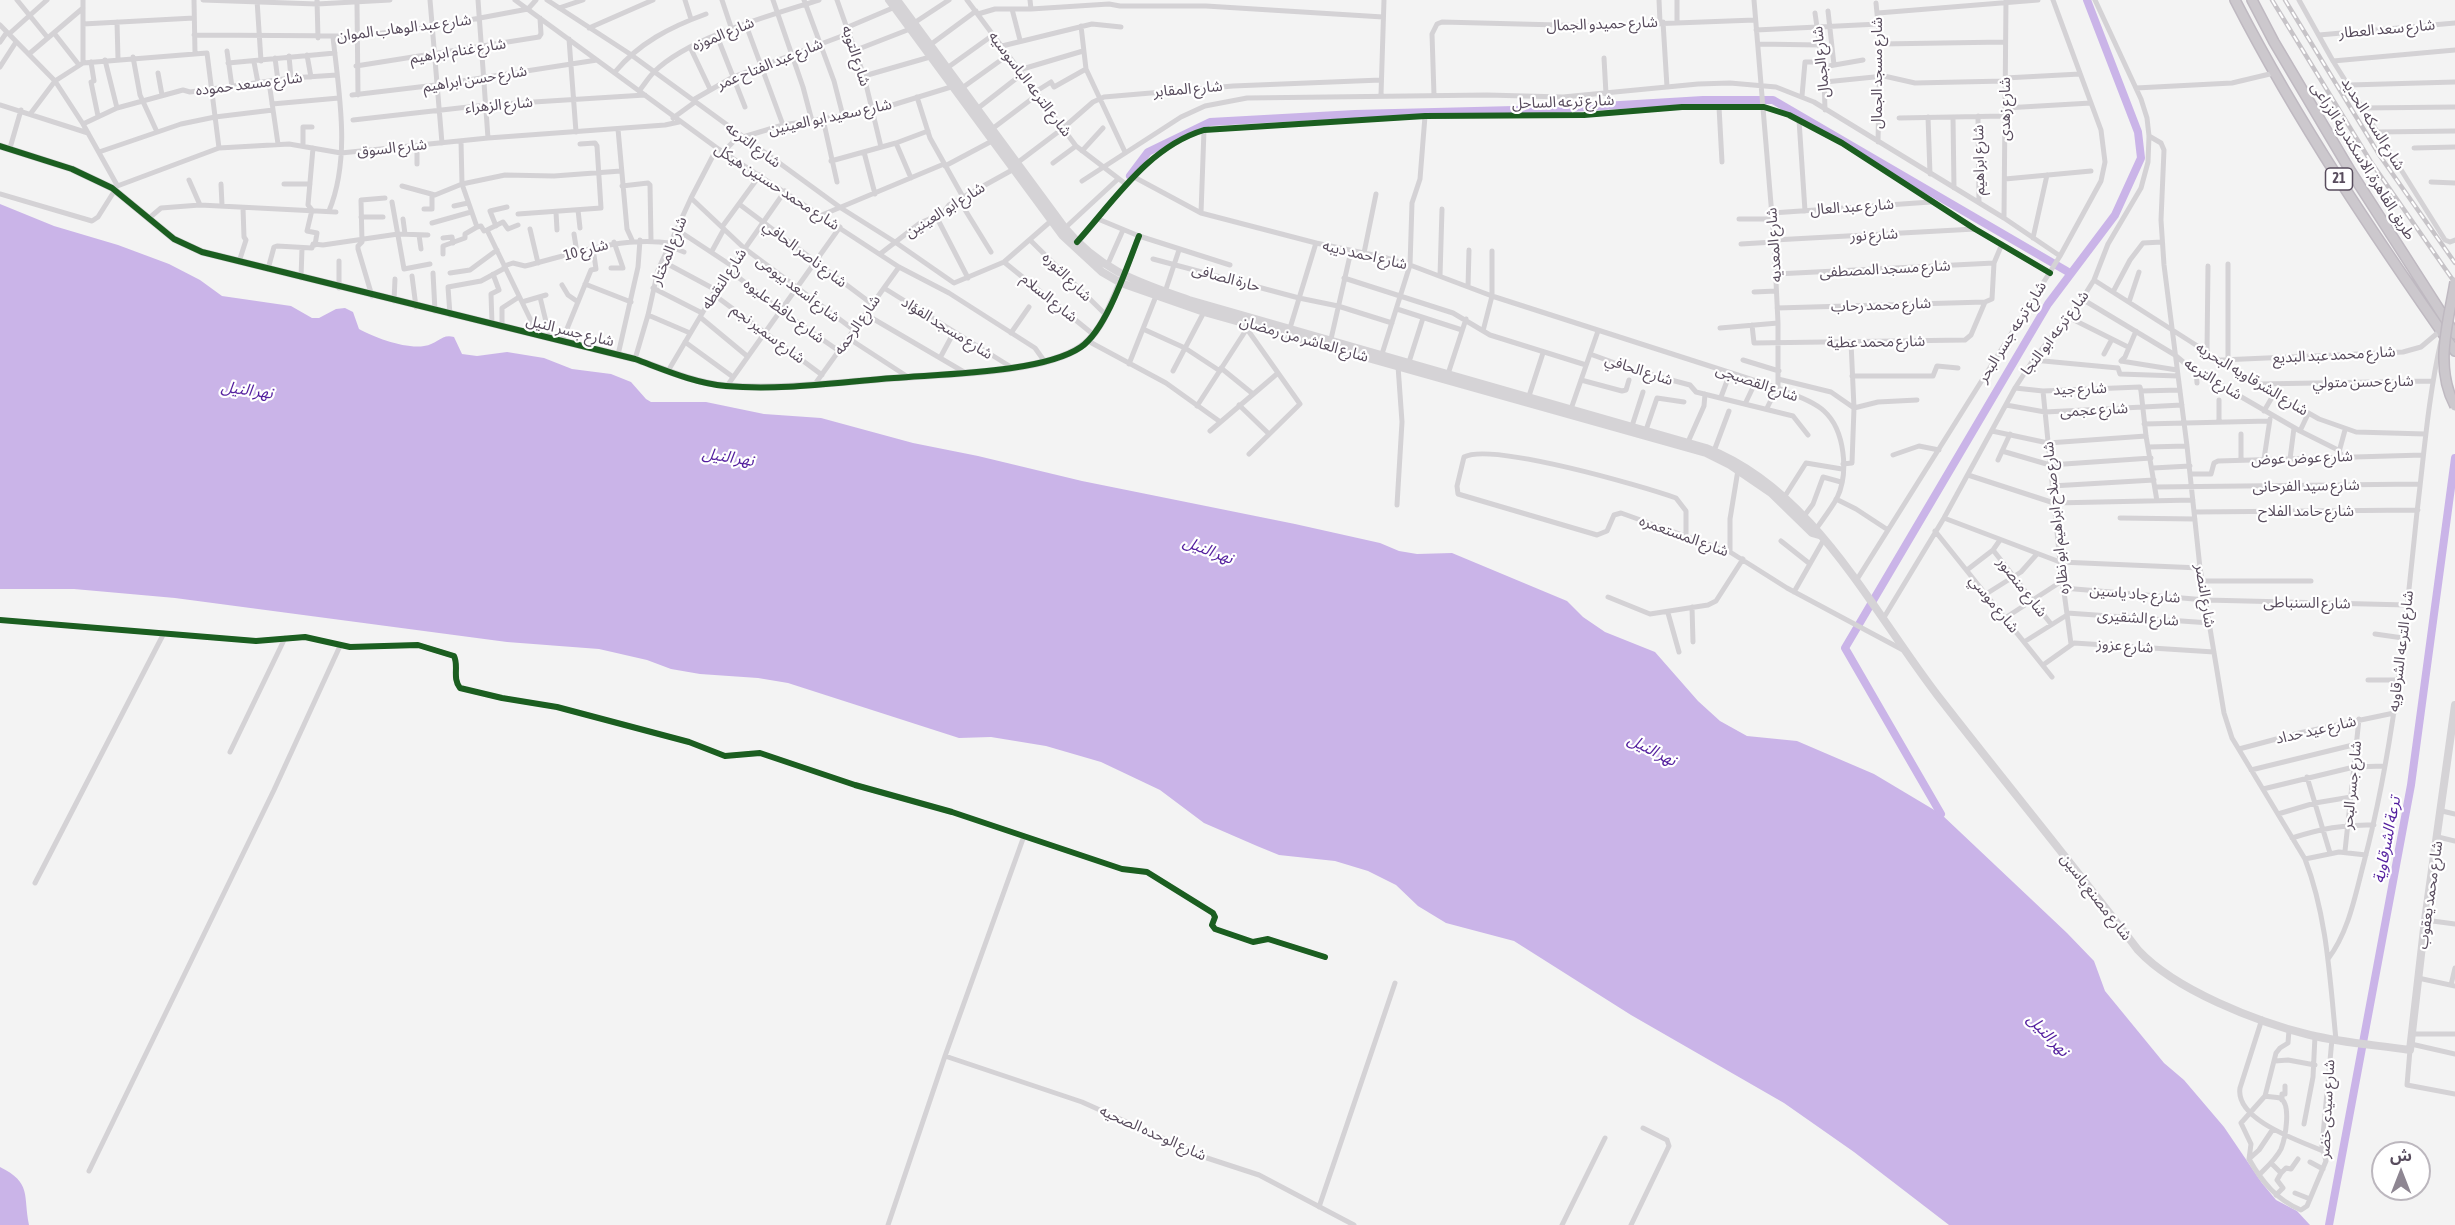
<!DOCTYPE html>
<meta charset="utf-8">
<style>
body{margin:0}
#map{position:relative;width:2455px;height:1225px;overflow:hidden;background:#f3f3f3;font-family:"Asap Condensed","Noto Sans Arabic",sans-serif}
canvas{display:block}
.north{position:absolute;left:2371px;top:1141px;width:60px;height:60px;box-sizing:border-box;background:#fff;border:2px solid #bcb7be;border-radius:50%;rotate:0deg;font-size:16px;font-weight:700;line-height:24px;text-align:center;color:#584c5d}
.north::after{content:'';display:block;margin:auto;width:21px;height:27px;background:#8e8692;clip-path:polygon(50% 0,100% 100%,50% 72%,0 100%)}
</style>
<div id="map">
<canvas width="2455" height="1225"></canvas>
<div class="north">ش</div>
</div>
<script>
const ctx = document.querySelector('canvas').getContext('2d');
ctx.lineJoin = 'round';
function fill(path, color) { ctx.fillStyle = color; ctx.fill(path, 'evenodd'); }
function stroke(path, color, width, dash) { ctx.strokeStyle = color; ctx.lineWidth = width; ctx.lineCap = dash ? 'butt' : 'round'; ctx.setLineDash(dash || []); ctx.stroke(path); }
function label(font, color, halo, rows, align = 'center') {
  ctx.font = font + ' "Asap Condensed","Noto Sans Arabic",sans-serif'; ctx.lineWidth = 4.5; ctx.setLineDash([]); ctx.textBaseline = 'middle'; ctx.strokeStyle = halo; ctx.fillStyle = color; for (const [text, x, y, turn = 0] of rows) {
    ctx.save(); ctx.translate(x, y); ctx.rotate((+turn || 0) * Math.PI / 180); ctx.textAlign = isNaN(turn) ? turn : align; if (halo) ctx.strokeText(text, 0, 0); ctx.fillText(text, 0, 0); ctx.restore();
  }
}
fill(new Path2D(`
 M0 204 54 226 118 245 169 264 200 280 222 296 291 306 312 318H319L336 309 345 308 353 312 359 329C375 338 406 349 424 346 438 344 442 333 454 337L462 354 477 356 507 352 544 358 572 369 611 374 631 382 646 399 651 402H706L764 414 821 418 913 443 978 456 1082 481 1295 524 1380 543 1399 551 1417 554 1452 553 1567 601 1583 617 1605 632 1655 652 1698 701 1720 721 1747 736 1797 741 1874 774 1941 814 2067 933 2094 961 2105 991 2164 1063 2184 1080 2224 1127 2262 1183 2276 1200 2297 1211 2310 1225H1949L1854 1152 1784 1103 1631 1015 1514 941 1446 923 1418 906 1396 885 1368 871 1335 861 1279 855 1257 846 1204 823 1160 790 1101 762 1046 746 991 737 959 738 788 683 758 678 700 674 671 669 647 660 599 649 507 642 175 598 74 589H0Z
 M0 1167C32 1183 23 1195 29 1225H0Z`), '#cab4e8');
stroke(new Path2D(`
 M1130 176 1148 152 1210 122 1355 114 1554 109 1703 100H1773L2070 273
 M1941 814 1845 648 2048 304 2115 215 2141 158 2138 132 2087 0
 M2329 1225 2411 785 2455 458`), '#cab4e8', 8);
const trunk = new Path2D(`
 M2235 0C2298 123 2376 238 2455 351
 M2252 0 2274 42 2351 172 2455 334`);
stroke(trunk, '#bfb9c1', 12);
stroke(new Path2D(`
 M17 0 48 38
 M83 0V63
 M194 0 195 53
 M203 0 317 4 390 0
 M257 0 261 61
 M317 0 318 38
 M430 0 442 143
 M478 0 488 138
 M515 0 717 148 899 267 949 293 1035 348 1045 362
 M547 0 630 54 841 208 895 242 954 283 1004 262 1051 221
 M685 0 691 19
 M722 0 732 30
 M773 0 803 87 812 121
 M804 0 834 81 843 116
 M837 0 864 76 881 147
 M967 0 1076 146 1127 185
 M1030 0 1031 9
 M1659 0 1660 22
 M1677 0V21
 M1754 0 1774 240 1778 323V388
 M2299 0 2333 61 2445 240 2450 242 2455 240
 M1876 3 1880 44 1878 142
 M357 4 358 95
 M559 8 583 0
 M1012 9 1020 40
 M1828 11 1834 65
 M1815 13 1824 76 1825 110
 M1878 13 2038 0
 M978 14 995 9H1031L1109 4 1120 6H1206L1383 17
 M117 22 118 59
 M1663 22 1667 87
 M914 23 949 0
 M83 24 194 18
 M0 25 55 81 83 124 117 185
 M746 25 783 125
 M1081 26 1086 69 1125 152
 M848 27 895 7
 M589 28 653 0
 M1756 30 1879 24
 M54 33 79 65
 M9 34 47 0
 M194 35 357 36 432 27 528 9 536 0
 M2319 35 2455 23
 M717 36 745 107
 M569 39 576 132
 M0 42 7 32
 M1758 44 1820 45
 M1880 44 2005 42
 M930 45 976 11
 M1002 46 1092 24 1121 27
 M690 47 710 89
 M856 50 910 29
 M227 51 232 87
 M29 54 83 8
 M307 55 311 77
 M289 56 291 78
 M133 57 140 95 157 132
 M275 58 278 81
 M1604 58 1606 94
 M105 60 117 108
 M2333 61 2455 50
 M91 62 94 81 91 82 98 116
 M254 62 258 83
 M228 63 335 53
 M356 66 539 37 541 34 540 18
 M0 67 16 42
 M1823 67 1863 60
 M947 68 993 35
 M1019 70 1083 51
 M615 72C639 43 670 27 706 14
 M158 73 162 95
 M864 76 930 57
 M2005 78 2080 74
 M269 82 278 144
 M1825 82 1884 76 1915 83 2005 81
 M2349 85 2455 82
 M962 88 1008 55
 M2136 88 2232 83 2274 73
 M639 91C644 85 648 78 654 72 689 37 772 15 819 0
 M1035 92 1051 82 1054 87 1086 69
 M352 95 436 85 597 60
 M1381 95 1384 0
 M1434 95 1432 34 1437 24 1442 22 1597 26 1755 20
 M1802 96 1805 62H1822
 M917 97 930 138 963 197
 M693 100 733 77 850 33
 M272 104 339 98
 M0 105 88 133
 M1719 107 1722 162
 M2005 108 2091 103
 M2362 108 2455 107
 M977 109 1022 74
 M31 113 55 81 83 63 207 53 219 148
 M1978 116 1979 203
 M1928 117 1930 174
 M1953 117 1954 188
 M673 118 695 102
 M1899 118 2005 116
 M823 119 837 182
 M353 120 486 105 645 95
 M1799 120 1805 211
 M83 124 117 108 183 90 190 92 291 78 337 75
 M618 129 627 229 632 240
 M992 129 1037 95
 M2377 132 2455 131
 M2149 136 2161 143 2164 150 2161 220 2164 265 2187 446 2200 568 2224 713 2232 738 2305 859C2327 916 2330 980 2336 1040
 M743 137 783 125 873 111 951 87
 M461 141 462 184 477 227 481 226 484 231 487 230 538 335
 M896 143 911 178
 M303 146V127H312
 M417 146V164
 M10 148 21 110
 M313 148 308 205 312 210 307 231 317 233 315 245
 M2414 148 2455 147
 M1082 151 1103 128
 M99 152 181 124 215 117 273 110
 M723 152 740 135
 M864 152 875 194
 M831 161 896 143 928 131
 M1017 163 1062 129 1093 102 1104 97 1233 86 1381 80
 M1053 163 1076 146
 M945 166 992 141
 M1134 177 1201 213 1316 243 1383 257 1410 265 1492 296 1778 388C1793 395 1812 400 1824 411 1845 430 1849 473 1837 498 1831 509 1823 519 1816 529
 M2005 179 2091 171
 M189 180 200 205
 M1082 181 1181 117 1205 106 1247 98 1487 95 1563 97 1698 84 1730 83 1776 87 1814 102 2004 218 2060 256
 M2431 182 2455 183
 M221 184 222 205
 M284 184H310
 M402 186 435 195 462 184 505 175 554 176 621 171
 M622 186 648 183 650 185 651 240
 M112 188 219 148 289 144 341 153 488 138 665 125 679 122
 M0 194 92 221 98 217 115 190
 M691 198 744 248 854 330
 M959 200 991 252
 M392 202 404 269 430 264
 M739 204 872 304
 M454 206 468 203
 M424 209H432V195
 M578 210 580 228
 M329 211C351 157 339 94 333 37
 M556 212 557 230
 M1201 213 1204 130
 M1772 213 1931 202
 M518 214 601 208 597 146 595 143 580 144
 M822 215 944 164
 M936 216 968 278
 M361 217H383
 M2004 218 2006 0
 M148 219 161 208 200 205 336 212
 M403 219 405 234
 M1098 219 1139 236 1230 265
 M1739 219H1772
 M432 223 471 212
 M496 226 490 211 507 207
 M722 227 760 175
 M1065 228 1118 179
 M530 229 538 263
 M676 229 732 266
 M487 230 503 222 508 229 518 225
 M574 234 577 253
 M419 235 421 249
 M443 238 452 237 453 243
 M2033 238 2047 175
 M1030 240 1105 314
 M1774 240 1975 229
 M1077 242C1114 201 1148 147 1204 130L1425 116 1584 115 1682 107H1764L1789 115 1842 143 1975 229 2050 273
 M1741 244 1774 242
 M669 246 684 252
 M712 251 724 229
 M1364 253 1376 194
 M443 254V246L465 238V234L477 227
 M880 254 920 223 943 213 949 205 1014 169
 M1153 259 1299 298 1338 306 1392 323
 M662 261 716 290
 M239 262 246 240 244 237 243 208
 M1004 262 1094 335
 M2228 264V360
 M504 266 513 263 525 266C573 254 620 236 670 243
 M1107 266 1123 230
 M611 268H623L614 242
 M268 269 274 247 277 246 312 248 313 244 323 245 398 234 428 235
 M729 270 780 310 839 351
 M433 273 435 311
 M450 273 470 270 497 250
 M1776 274 1994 263
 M412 276 416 307
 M1124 276 1139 236
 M1440 276 1442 209
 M301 278 302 248
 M1344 278 1453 313 1490 335 1586 365
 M2094 280 2257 384 2319 419 2356 432 2425 434
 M585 284 631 302
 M562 285 568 295 578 302
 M1468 287 1469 250
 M339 288V261
 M653 288 702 313
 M884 288 1011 367
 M1165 292 1179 250
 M1754 292 1776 291
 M2113 292 2130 260 2143 243 2162 242
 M713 294 822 375
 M372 296 358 249V246L362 242 361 200 385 198
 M540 297 550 338
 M2082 299 2175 355 2188 366 2300 431 2336 449 2344 457
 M394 301 395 279
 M522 302 546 295
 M2129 302 2139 272
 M1777 308 1985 302
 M1397 309 1462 330
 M865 314 964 372
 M450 315 448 287 481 281 505 268
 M648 315 690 333
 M700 317 747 356
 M2068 317 2128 347
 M492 324 491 294 499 290 493 274
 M1752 325 1754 343 1965 340 1971 335 1985 302 1992 299 1994 263 2002 244
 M502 327V308L519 297
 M1290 328 1316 243
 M1720 328 1778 323
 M1143 329 1185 348 1220 371
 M1247 329 1300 404 1249 454
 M1483 331 1492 296V251
 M1011 333 1029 307
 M848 338 908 377
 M1331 339 1351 251
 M562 341 591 270 596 269 593 248
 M1088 341 1166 383 1219 421
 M685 342 733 377
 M2207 352 2208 266
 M1382 354 1410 265 1412 203 1420 179 1425 116
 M1590 354 1637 371 1690 385 1696 392 1793 416 1808 435
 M2104 354 2112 339
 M618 355 638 267 640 240
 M940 358 954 332
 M635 359 648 315 658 270 691 198 717 148
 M1743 360 1779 371
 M2033 360 2118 368
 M2221 360 2403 352 2421 347 2440 331
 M2121 361 2177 370
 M2121 361 2125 357 2136 331
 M1409 362 1423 318
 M1129 364 1156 296
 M1221 368 1253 394
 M2118 368 2120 374 2178 376
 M2196 370 2197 383
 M668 371 716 290 785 191
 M1173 371 1204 312
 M1448 374 1466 319
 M1852 376H1933L1937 366 1958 368
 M1778 379 1831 392 1854 408 1878 402 1917 400
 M1581 380 1622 391 1626 390 1629 380
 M815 384 899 267
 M2259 384 2432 381
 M727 386 840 227
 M2015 388 2043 391 2140 387 2141 391
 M2043 391 2060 562 2071 644
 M2141 391 2146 436 2157 501
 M2141 391 2180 390
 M1529 396 1543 353
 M1721 397 1730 373
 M2219 400V422
 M1746 402 1756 381
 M1239 405 1269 434
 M2006 405 2045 412 2182 405
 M1197 406 1248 327
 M1767 408 1777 388
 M1571 409 1598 331
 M2264 411 2274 394
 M2144 424 2269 421
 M1632 426 1643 392
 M1646 430 1657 398 1684 402
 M1210 431 1278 373
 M1992 431 2048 443 2146 436
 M2300 431 2308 414
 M1688 442 1704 406 1705 394
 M2148 447 2187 446
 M1714 451 1729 411
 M2002 451 2050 465 2151 458
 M2339 452 2345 430
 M1893 455 1919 446 1939 450
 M2264 459 2270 419
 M2290 459 2294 428
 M1998 460 2010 434
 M2241 460V434
 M1843 464 1852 463 1854 408 1851 342
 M2153 468 2190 466
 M2190 474H2211L2214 463 2218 461 2423 455
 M1968 475 2054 503 2193 500
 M2052 486 2154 480
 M2155 487 2420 484
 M1785 496 1806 463 1842 469
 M1836 499 1856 509 1888 530
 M1397 505 1402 422 1398 366
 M2195 512 2418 510
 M1804 516 1813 504 1823 477 1841 482
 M1944 518 2060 562 2200 568
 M2120 518 2195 519
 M1935 531 2052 677
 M1686 536V511L1676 498C1642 486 1491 442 1464 457L1457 486 1458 494 1597 535 1607 531 1614 515 1621 513 1730 552 1787 588 1903 650
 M1781 541 1810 564
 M1993 550 2051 624
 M1730 552V519L1738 470
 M1967 570 1993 550 2000 540
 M1856 581 2060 256 2101 181 2105 162 2101 130 2053 0
 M2202 581H2311
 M2063 588 2206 600 2407 605
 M1794 592 1823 541
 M1986 594 2021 572 2037 554
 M1608 597 1650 614 1708 605 1716 601 1743 559
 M1692 607 1693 642
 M1668 613 1679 652
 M2067 613 2210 623
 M2005 618 2062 581
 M1883 619 1944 518 2015 388 2033 360 2082 299 2094 280 2108 244 2141 188 2148 162 2149 136 2147 118 2141 99 2095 0
 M0 620 256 641 305 637 350 647 418 645 454 656C459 666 452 678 460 688L502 698 557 707 689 742 725 756 760 753 855 785 952 812 1122 869 1147 872 1213 913 1215 917 1212 925 1215 929 1253 942 1268 939 1325 957
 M2375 634 2403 638
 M2024 642 2067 615
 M2043 665 2074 643 2214 652
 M2368 680H2398
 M2239 749 2299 733 2394 713
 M230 752 285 638
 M2251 770 2357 744
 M2307 777 2330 853
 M2263 789 2354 767 2384 766
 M2442 811 2455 814
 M2278 814 2315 803 2351 797
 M2438 837 2455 841
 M2292 838C2320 829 2344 824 2374 825
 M2345 851 2359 719
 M2305 859 2339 852 2366 855
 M35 883 164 633
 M2425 920 2455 924
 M2328 959C2349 931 2355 896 2364 862 2394 748 2405 629 2417 512 2424 455 2428 398 2441 341
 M2418 978 2455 986
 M2451 985 2455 968
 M2262 1019 2240 1088C2235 1120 2300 1141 2323 1151
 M2289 1030 2288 1043 2280 1048 2276 1053 2265 1096 2241 1123 2251 1144 2249 1159C2262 1182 2277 1200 2301 1210L2307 1206 2326 1161 2322 1146 2332 1039
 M2412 1034H2455
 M2411 1044 2455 1054
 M2410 1050 2407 1085 2455 1094
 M945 1056 1082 1102 1207 1158 1259 1175 1354 1225
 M2275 1061 2288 1060 2315 1065
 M2282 1100V1094H2285V1086
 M2304 1124 2313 1077 2315 1036
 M2249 1159 2259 1150 2273 1129
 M2310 1162 2323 1169
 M2271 1163 2281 1173 2277 1180 2283 1188 2276 1195
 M89 1171 274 790 340 646
 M2281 1173 2286 1168 2291 1169 2298 1159
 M2259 1175C2267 1167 2276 1159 2281 1149 2285 1139 2292 1104 2280 1098 2276 1097 2269 1097 2265 1096
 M2295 1193 2310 1199
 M1319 1207 1395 983
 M888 1225 945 1056 1024 836
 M1562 1225 1605 1138
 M1631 1225 1669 1146 1667 1140 1643 1128`), '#d4d2d5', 5);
stroke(new Path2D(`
 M0 146 72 169 112 188 174 239 202 252 635 359C665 370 695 383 727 386 783 390 841 382 896 378 944 374 1041 373 1079 348 1102 333 1111 302 1122 279`), '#d4d2d5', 7);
stroke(new Path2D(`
 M889 0 1062 235 1102 272 1121 283 1204 312 1706 453 1730 465 1771 493 1812 533 1819 535
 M897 0 1065 228C1101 271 1138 282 1189 300L1706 448C1813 489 1871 609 1938 696 2004 781 2073 865 2138 950 2175 990 2257 1022 2310 1035 2343 1043 2377 1045 2410 1050L2425 920 2455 705`), '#d5d3d6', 8);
stroke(trunk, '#ccc8cd', 9);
const rail = new Path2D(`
 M2272 0 2371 162 2455 283
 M2285 0 2380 156 2455 263`);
stroke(rail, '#c7c4c8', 4.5);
stroke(rail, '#fff', 2, [7]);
const trunkBridge = new Path2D(`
 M2455 282C2448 324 2434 366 2455 406`);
stroke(trunkBridge, '#bfb9c1', 12, []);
stroke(trunkBridge, '#ccc8cd', 9);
stroke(new Path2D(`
 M0 146 72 169 112 188 174 239 202 252 635 359C665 370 694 383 726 386 781 391 839 382 894 378 941 374 1043 373 1081 347 1107 329 1127 266 1139 236
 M1077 242C1114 201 1148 147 1204 130L1425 116 1584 115 1682 107H1764L1789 115 1842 143 1975 229 2050 273
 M0 620 256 641 305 637 350 647 418 645 454 656C459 666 452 678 460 688L502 698 557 707 689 742 725 756 760 753 855 785 952 812 1122 869 1147 872 1213 913 1215 917 1212 925 1215 929 1253 942 1268 939 1325 957`), '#1b5e20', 6);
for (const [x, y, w] of [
 [2339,179,27]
]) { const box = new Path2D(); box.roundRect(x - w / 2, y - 11, w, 22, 4.5); ctx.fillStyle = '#fff'; ctx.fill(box); stroke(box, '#584c5d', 1.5); }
label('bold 14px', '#584c5d', null, [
 ["21",2339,179]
]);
label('15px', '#584c5d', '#fff', [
 ["شارع حميدو الجمال",1602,24,-2],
 ["شارع عبد الوهاب الموان",404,28,-7],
 ["شارع سعد العطار",2387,29,-5],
 ["شارع الموزه",723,34,-22],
 ["شارع غنام ابراهيم",458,51,-9],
 ["شارع التوبه",856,56,72],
 ["شارع الجمال",1821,62,-96],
 ["شارع عبد الفتاح عمر",770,64,-22],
 ["شارع مسجد الجمال",1877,73,-90],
 ["شارع حسن ابراهيم",475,79,-9],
 ["شارع مسعد حموده",249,84,-7],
 ["شارع الترعه الباسوسيه",1030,84,53],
 ["شارع المقابر",1188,89,-5],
 ["شارع ترعه الساحل",1563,102,-2],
 ["شارع الزهراء",499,105,-5],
 ["شارع زهدى",2005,109,-90],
 ["شارع سعيد ابو العينين",830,117,-12],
 ["شارع السكه الحديد",2373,124,58],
 ["شارع الترعه",753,145,37],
 ["شارع السوق",392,148,-6],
 ["شارع ابراهيم",1979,160,-91],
 ["طريق القاهرة, الاسكندرية الزراعى",2363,161,58],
 ["شارع محمد حسنين هيكل",777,187,33],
 ["شارع عبد العال",1852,207,-4],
 ["شارع ابو العينين",945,210,-32],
 ["شارع نور",1874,235,-3],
 ["شارع المعديه",1774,245,-94],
 ["شارع 10",586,250,-15],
 ["شارع المختار",669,251,-68],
 ["شارع ناصر الحافي",805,254,37],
 ["شارع احمد ديبه",1365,255,13],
 ["شارع مسجد المصطفى",1885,269,-3],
 ["شارع الثوره",1067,277,45],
 ["حارة الصافى",1226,278,15],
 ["شارع النقطه",724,279,-57],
 ["شارع أسعد بيومى",798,289,37],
 ["شارع السلام",1049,298,39],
 ["شارع محمد رحاب",1881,305,-2],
 ["شارع حافظ عليوه",784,311,37],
 ["شارع الرحمه",857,325,-55],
 ["شارع مسجد الفؤاد",947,328,32],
 ["شارع جسر النيل",570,331,14],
 ["شارع ترعه جسر البحر",2012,332,-58],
 ["شارع ترعه ابو النجا",2055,333,-53],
 ["شارع سمير نجم",768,334,37],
 ["شارع العاشر من رمضان",1304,339,16],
 ["شارع محمد عطية",1876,342,-1],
 ["شارع محمد عبد البديع",2334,355,-3],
 ["شارع الحافي",1639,370,18],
 ["شارع الترعه",2213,379,32],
 ["شارع الشرقاويه البحريه",2252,379,31],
 ["شارع حسن متولي",2363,382,-1],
 ["شارع القصبجى",1757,383,19],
 ["شارع جيد",2080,389,-2],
 ["شارع عجمى",2094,410,-3],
 ["شارع عوض عوض",2302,458,-2],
 ["شارع سيد الفرحانى",2306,486,-1],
 ["شارع حامد الفلاح",2306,511],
 ["شارع صلاح ابراهيم ابو نظاره",2056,518,-96],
 ["شارع المستعمره",1684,536,20],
 ["شارع منصور",2022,587,52],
 ["شارع جاد ياسين",2135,594,5],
 ["شارع النصر",2205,596,81],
 ["شارع السنباطى",2307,603,1],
 ["شارع موسي",1994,604,51],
 ["شارع الشقيرى",2138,618,4],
 ["شارع عزوز",2125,646,4],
 ["شارع الترعه الشرقاويه",2401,651,-83],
 ["شارع عيد حداد",2316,730,-13],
 ["شارع جسر البحر",2352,785,-84],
 ["شارع محمد يعقوب",2430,895,-82],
 ["شارع مصنع ياسين",2096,897,52],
 ["شارع سيدى خضر",2327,1109,-87],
 ["شارع الوحده الصحيه",1153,1133,24]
]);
label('italic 16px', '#531e9e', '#fff', [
 ["نهر النيل",247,390,8],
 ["نهر النيل",728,457,9],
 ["نهر النيل",1208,550,21],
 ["نهر النيل",1652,750,27],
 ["ترعة الشرقاوية",2387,840,-79],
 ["نهر النيل",2048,1035,46]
]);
</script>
